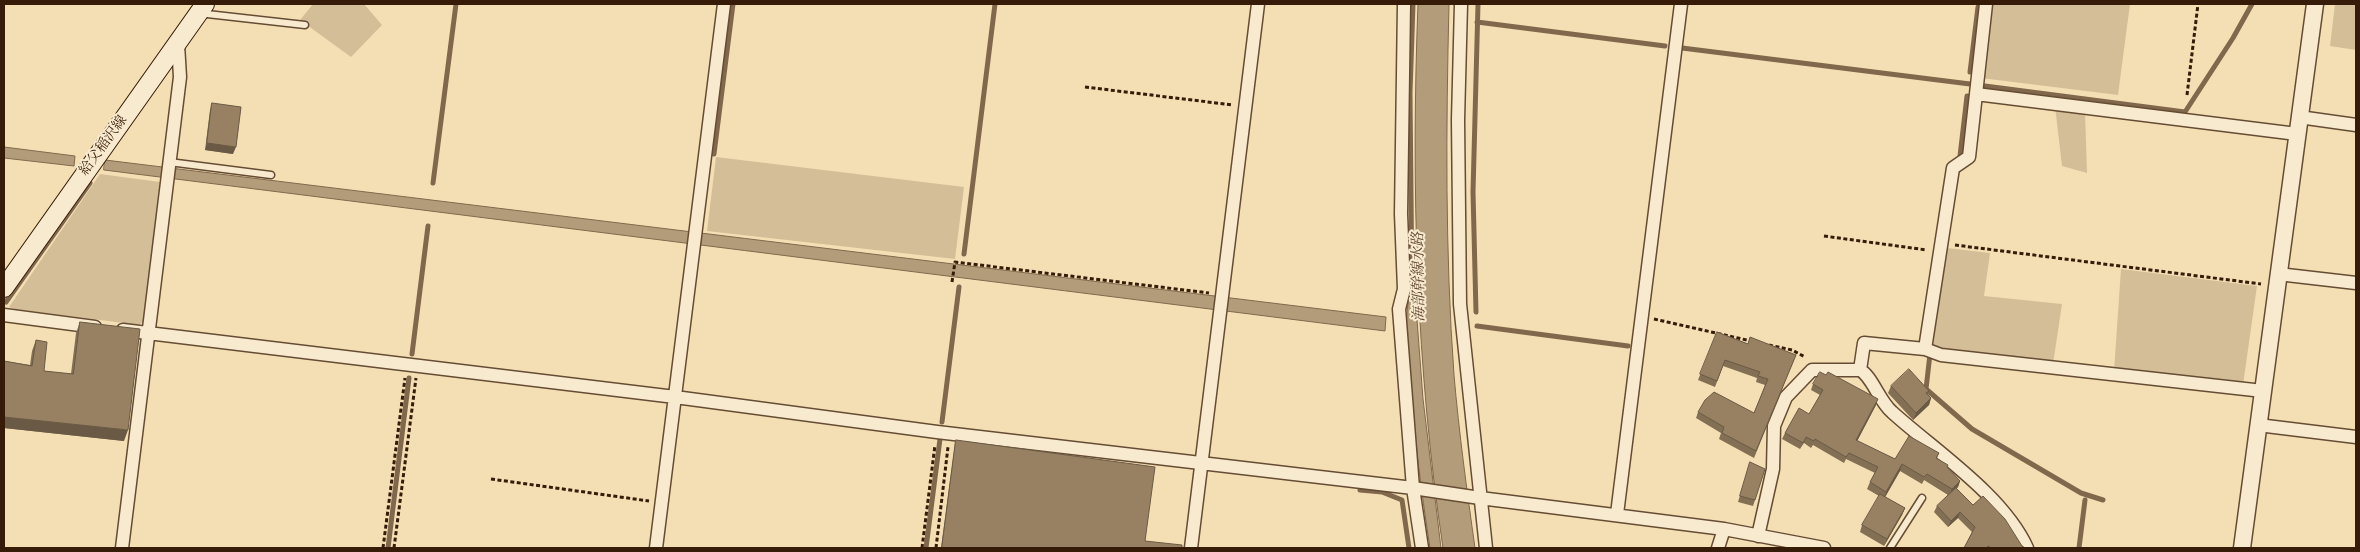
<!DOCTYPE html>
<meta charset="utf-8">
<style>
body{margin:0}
#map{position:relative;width:2360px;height:552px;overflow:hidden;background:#f4dfb5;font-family:"IM FELL English",serif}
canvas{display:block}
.frame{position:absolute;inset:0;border:5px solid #351b08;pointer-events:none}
</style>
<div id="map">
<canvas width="2360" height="552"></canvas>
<div class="frame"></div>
</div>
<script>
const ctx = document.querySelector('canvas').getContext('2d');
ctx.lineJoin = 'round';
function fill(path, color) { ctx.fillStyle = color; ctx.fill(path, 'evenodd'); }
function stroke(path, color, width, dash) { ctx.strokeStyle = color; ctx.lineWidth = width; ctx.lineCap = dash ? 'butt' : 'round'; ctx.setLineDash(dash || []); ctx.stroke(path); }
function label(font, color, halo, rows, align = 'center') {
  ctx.font = font + ' "IM FELL English","Noto Serif JP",serif'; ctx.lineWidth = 4; ctx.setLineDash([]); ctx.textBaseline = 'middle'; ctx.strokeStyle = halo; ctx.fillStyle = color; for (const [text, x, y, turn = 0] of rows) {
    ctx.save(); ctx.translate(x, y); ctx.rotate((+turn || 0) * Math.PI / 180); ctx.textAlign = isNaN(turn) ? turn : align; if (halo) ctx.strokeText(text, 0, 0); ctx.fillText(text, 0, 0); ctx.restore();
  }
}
fill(new Path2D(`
 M313 4H364L382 25 351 57 300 20Z
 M1990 4H2130L2118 95 1981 78Z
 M2335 4H2356V50L2330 46Z
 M2055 106 2085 111 2087 173 2062 166Z
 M716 157 964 187 955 259 707 231Z
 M100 174 160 182 144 321 139 325 15 309 9 307Z
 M1947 248 1990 253 1984 296 2062 304 2053 364 1941 352 1930 343Z
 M2121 269 2257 286 2243 385 2114 371Z`), '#d4be98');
const water = new Path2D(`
 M1418 4H1449C1446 128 1445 251 1454 375 1459 433 1467 491 1475 548H1443C1416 367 1411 186 1418 4Z
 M4 147 75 156 74 166 4 158Z
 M105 160 1386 317 1385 331 104 170Z
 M1410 293H1415L1423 399 1441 548H1430C1421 489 1413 429 1409 369 1407 343 1404 318 1410 293Z`);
fill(water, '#b39c7a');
stroke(water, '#81684c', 1);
stroke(new Path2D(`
 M1477 22 1665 46
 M1682 48 1970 84
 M1970 72 1978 7
 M1985 86 2185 112 2233 38 2252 4
 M714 154 733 4
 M1960 156 1967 96
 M433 183 456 4
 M964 254 995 4
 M1412 298 1410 93 1413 4
 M6 302 90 183
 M1476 312 1473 192 1478 4
 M1477 326 1628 346
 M412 354 428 226
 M1930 354 1926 389 1972 429 2081 493 2103 500
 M942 422 959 287
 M1360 490 1382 492 1402 500 1409 548
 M388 548 409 378
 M926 548 940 439
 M2079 548 2085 500`), '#81684c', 5);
const service = new Path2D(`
 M203 11 207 14 305 25
 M169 162 271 175
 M1890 548 1922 498`);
const minor = new Path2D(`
 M1404 4 1401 214 1404 289 1399 309 1413 488 1422 548
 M1461 4 1458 120 1460 304 1486 548
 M1986 4 1969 157 1953 168 1925 349 1941 355 2263 391
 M1976 94 2297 134
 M2299 117 2356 125
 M2278 274 2356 283
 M4 315 95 327
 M123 330 675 397 937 432 1413 488 1480 498 1724 529 1824 548
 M1860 370 1864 343 1925 349
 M2258 425 2356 437
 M1617 514 1681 4
 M1758 536 1773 469 1774 426 1786 397 1812 370H1860C1872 376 1879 401 1892 412 1935 451 2003 495 2027 548
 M122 548 180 77 178 44
 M656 548 724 4
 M1191 548 1258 4
 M1718 548 1724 529`);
const tertiary = new Path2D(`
 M2242 548 2315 4`);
const secondary = new Path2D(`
 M4 288 205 4`);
stroke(service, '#654c33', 9);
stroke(minor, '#654c33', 15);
stroke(tertiary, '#654c33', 19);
stroke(secondary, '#351b08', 20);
stroke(new Path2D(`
 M1085 87 1233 105
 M2187 95 2198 4
 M1824 236 1927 250
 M1955 245 2261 284
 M952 282 955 262 1209 293
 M1654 319 1751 341
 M1769 345 1792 350 1805 357
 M491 479 649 501
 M383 548 405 378
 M394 548 416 378
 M922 548 935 445
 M936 548 948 447`), '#351b08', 3, [4, 2.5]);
stroke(service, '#f8eacf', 6);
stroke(minor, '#f8eacf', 12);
stroke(tertiary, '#f8eacf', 16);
stroke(secondary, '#f8eacf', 18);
fill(new Path2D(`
 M212 103 233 154 205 150 210 110Z
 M80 322 124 441 4 428V361L30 365 32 351 36 340 44 371 71 374 76 333Z
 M1717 332 1748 344 1796 355 1754 458 1719 439 1721 433 1696 418 1698 412 1754 413 1765 385 1756 382 1757 378 1723 366 1715 387 1698 380Z
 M1813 384 1876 405 1857 441 1895 459 1939 453 1937 458 1947 467 1960 481 1958 487 1956 489 1973 505 2025 548H1964L1972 532 1958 518 1948 527 1934 512 1937 506 1948 495 1924 480 1922 484 1900 471 1885 497 1905 508 1902 515 1884 546 1860 532 1862 525 1879 496 1867 489 1870 482 1875 473 1846 459 1844 463 1813 445 1811 448 1804 443 1800 449 1782 439 1785 433 1809 414 1820 395 1811 390Z
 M1891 386 1929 391 1928 394 1931 398 1929 405 1913 420 1888 393Z
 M956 440 1145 541 1182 548H941L955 444Z
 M1750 462 1755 500 1753 506 1738 502Z`), '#836f54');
fill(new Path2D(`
 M207 143 236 147 233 154 205 150Z
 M1931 398 1929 405 1913 420 1916 413Z
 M1878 399 1876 405 1854 447 1856 440Z
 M4 417 128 430 124 441 4 428Z
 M1902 464 1900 471 1884 499 1886 492Z
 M1960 481 1958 487 1949 495 1952 489Z
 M1905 508 1902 515 1884 546 1887 539Z
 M1960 512 1958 518 1948 527 1951 521Z`), '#6a5a45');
const building = new Path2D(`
 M212 103 241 107 236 147 207 143Z
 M80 322 140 329 128 430 4 417V361L32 366 36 340 47 342 44 371 73 374Z
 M1717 332 1748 344 1750 337 1796 355 1756 451 1722 433 1724 427 1698 412 1705 400 1714 392 1754 413 1768 379 1758 376 1760 372 1725 360 1717 381 1700 374Z
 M1909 369 1929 391 1926 393 1931 398 1916 413 1891 386Z
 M1820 372 1826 375 1828 372 1878 399 1856 440 1895 459 1909 436 1939 453 1936 458 1948 465 1947 467 1960 481 1952 489 1927 474 1924 477 1902 464 1886 492 1870 482 1878 467 1849 453 1846 457 1815 439 1814 441 1806 437 1803 443 1785 433 1799 408 1809 414 1823 390 1813 384Z
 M956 440 1155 467 1145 541 1182 545V548H942Z
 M1750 462 1765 469 1755 500 1740 496Z
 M1956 488 1973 505 1983 496 2005 519 2022 546 2025 548H1991L1988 546 1987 548H1964L1975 527 1960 512 1951 521 1937 506Z
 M1880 494 1905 508 1887 539 1862 525Z`);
fill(building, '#988162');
stroke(building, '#6a5a45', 1);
label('14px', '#351b08', '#f8eacf', [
 ["給父稲沢線",104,146,-54]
]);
label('italic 15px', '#614830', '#f8eacf', [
 ["海部幹線水路",1420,277,-91]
]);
</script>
